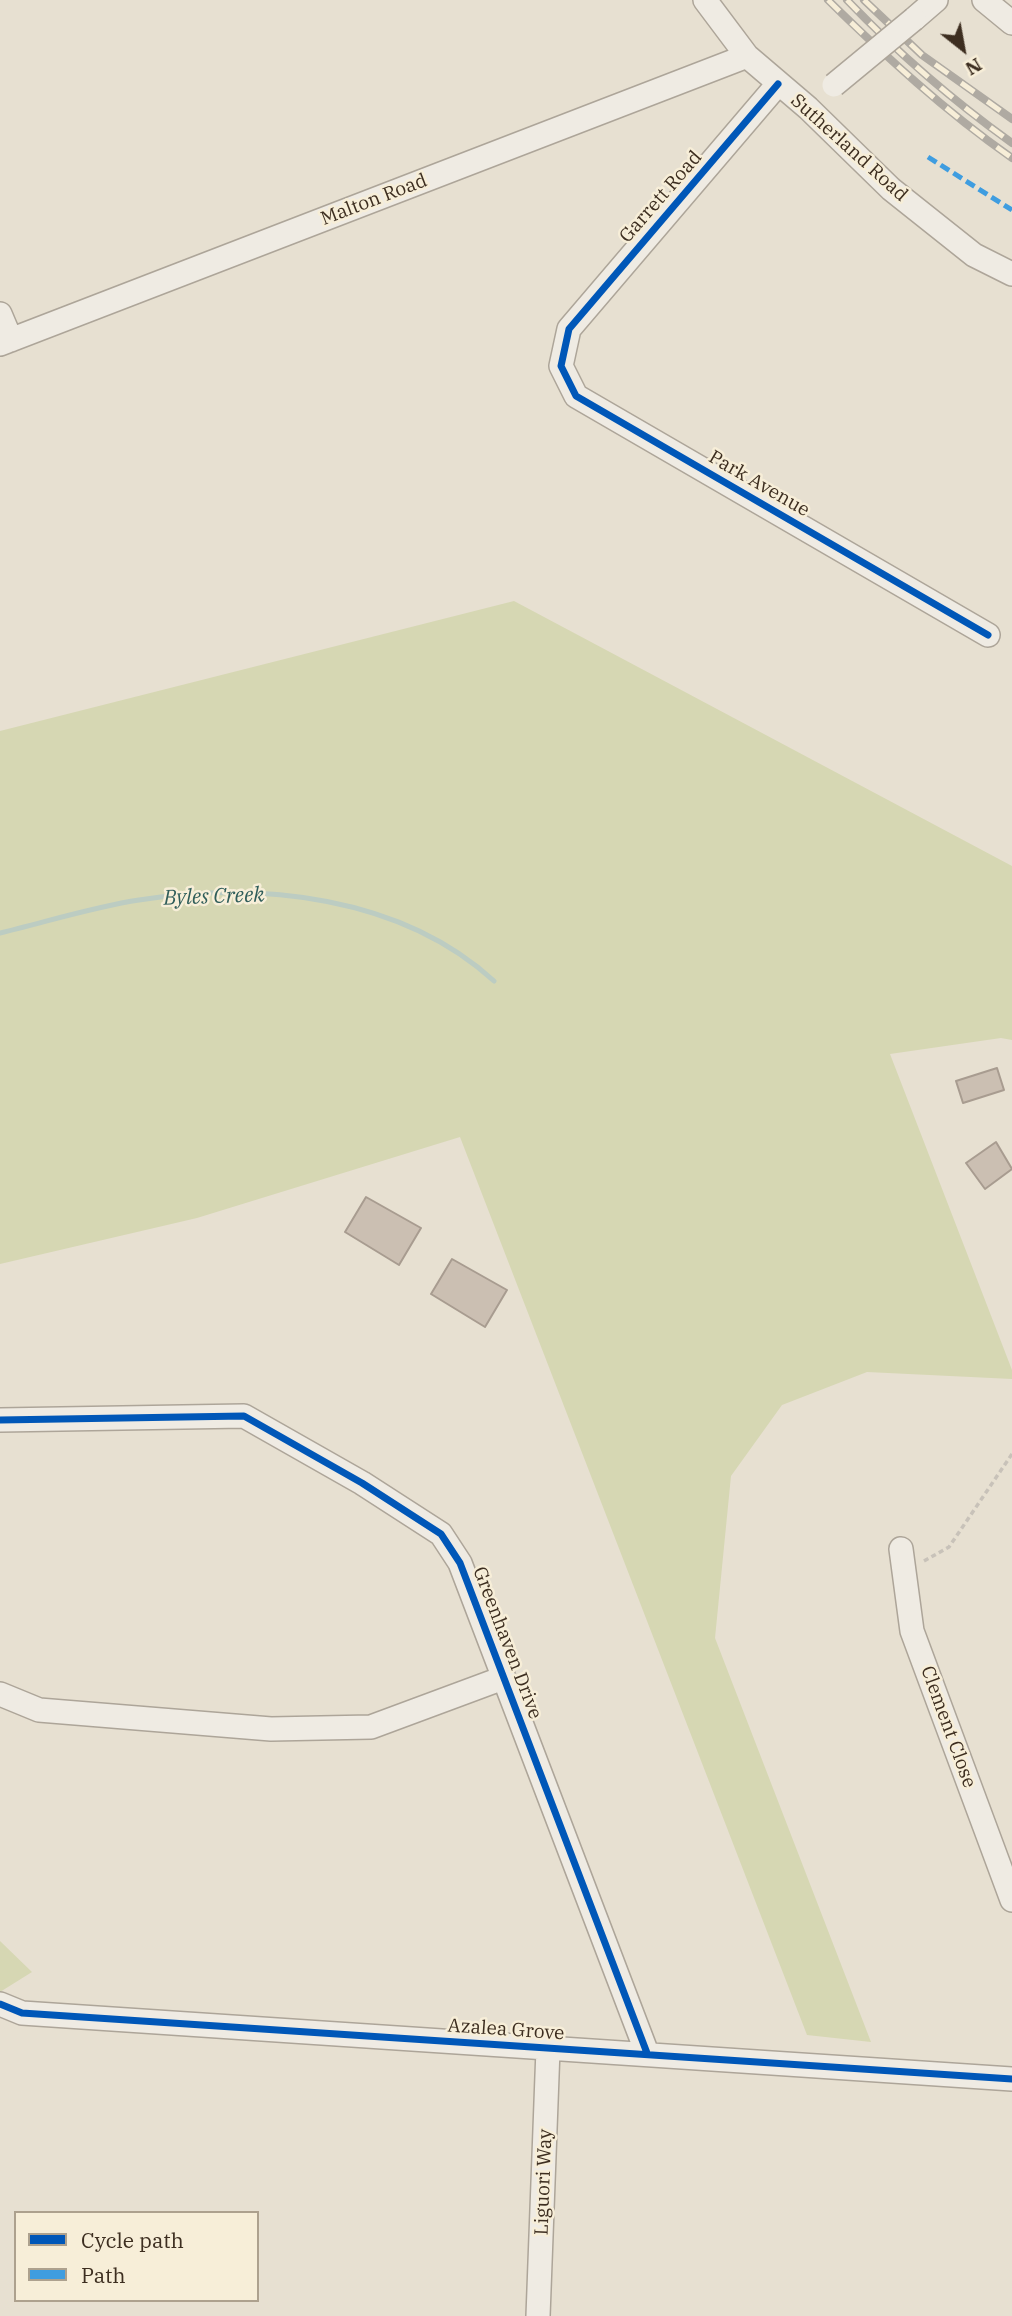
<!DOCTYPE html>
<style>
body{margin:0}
#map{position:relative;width:1012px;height:2316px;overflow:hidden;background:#e7e0d1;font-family:"IBM Plex Serif",serif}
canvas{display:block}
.legend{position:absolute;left:14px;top:2211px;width:245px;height:91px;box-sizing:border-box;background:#f7eed8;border:2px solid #ada18e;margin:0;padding:9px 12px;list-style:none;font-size:21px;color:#3d2e20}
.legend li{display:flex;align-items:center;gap:14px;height:35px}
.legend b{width:35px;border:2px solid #ada18e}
.north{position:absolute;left:928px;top:14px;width:70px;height:70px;-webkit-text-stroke:5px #f7eed8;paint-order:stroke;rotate:149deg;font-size:19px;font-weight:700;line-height:28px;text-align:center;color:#3d2e20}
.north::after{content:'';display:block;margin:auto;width:24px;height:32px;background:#3d2e20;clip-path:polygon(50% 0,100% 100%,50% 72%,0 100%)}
</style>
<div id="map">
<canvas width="1012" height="2316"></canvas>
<ul class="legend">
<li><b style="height:9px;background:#0057b8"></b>Cycle path</li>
<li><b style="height:9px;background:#3f9de0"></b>Path</li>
</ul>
<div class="north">N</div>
</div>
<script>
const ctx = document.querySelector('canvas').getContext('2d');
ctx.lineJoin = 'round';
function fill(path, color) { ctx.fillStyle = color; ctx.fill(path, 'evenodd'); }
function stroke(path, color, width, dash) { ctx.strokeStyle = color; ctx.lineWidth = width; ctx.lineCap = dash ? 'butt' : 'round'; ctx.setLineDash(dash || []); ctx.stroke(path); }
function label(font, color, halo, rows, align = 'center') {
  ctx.font = font + ' "IBM Plex Serif",serif'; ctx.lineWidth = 5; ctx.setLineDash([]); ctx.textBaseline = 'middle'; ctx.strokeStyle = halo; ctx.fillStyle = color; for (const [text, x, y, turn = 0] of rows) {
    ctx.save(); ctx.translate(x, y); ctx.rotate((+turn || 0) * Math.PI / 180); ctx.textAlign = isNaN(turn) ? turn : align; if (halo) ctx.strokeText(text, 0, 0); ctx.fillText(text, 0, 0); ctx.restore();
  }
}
fill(new Path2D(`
 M514 601 1012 866V1040L1001 1038 890 1054 1012 1370V1379L867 1372 782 1405 731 1476 715 1638 871 2042 807 2035 460 1137 197 1218 0 1264V731Z
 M0 1941 32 1972 0 1992Z`), '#d6d7b3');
stroke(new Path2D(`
 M0 933C46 922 93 907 139 900 260 881 401 896 494 981`), '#bcccc2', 5);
const building = new Path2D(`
 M997 1068 1004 1090 963 1103 956 1081Z
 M996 1142 1012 1169 985 1189 966 1163Z
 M366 1197 421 1228 399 1265 345 1232Z
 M452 1259 507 1290 485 1327 431 1294Z`);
fill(building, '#cbbfb2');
stroke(building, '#a89c90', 2);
const minor = new Path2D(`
 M705 0 747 56 808 108 891 189 974 255 1012 274
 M984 0 1012 23
 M914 19 936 0
 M778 84 569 329 561 366 576 396 988 635
 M0 314 11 340
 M0 344 747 56
 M0 1420 244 1416 362 1483 441 1534 460 1563 647 2053
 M901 1549 912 1631 1012 1900
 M0 1694 39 1710 271 1729 371 1727 503 1678
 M0 2004 22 2013 1012 2079
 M538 2316 548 2049`);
stroke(minor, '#ada599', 26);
stroke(new Path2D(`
 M924 1561 949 1547 1012 1454`), '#c8c2b9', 3.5, [5, 3.5]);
stroke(minor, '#efebe3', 23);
const rail = new Path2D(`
 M828 0C886 57 945 111 1012 158
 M847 0C898 53 952 100 1012 143
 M864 0 922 55 1012 119`);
stroke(rail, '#afaaa2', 8);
stroke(rail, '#f7eed8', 5, [16]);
const minorBridge = new Path2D(`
 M834 85 914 19`);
stroke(minorBridge, '#ada599', 26, []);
stroke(minorBridge, '#efebe3', 23);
stroke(new Path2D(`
 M928 157 1012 210`), '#3f9de0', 5, [10, 5]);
stroke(new Path2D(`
 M778 84 569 329 561 366 576 396 988 635
 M0 1420 244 1416 362 1483 441 1534 460 1563 647 2053
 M0 2004 22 2013 1012 2079`), '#0057b8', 7);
label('19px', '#3d2e20', '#f7eed8', [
 ["Sutherland Road",849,148,42],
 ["Garrett Road",661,197,-49],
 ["Malton Road",374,200,-21],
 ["Park Avenue",759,484,30],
 ["Greenhaven Drive",507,1643,69],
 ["Clement Close",948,1727,70],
 ["Azalea Grove",506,2030,4],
 ["Liguori Way",544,2182,-88]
]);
label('italic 21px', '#2f5d5a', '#f7eed8', [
 ["Byles Creek",214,897,-2]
]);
</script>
